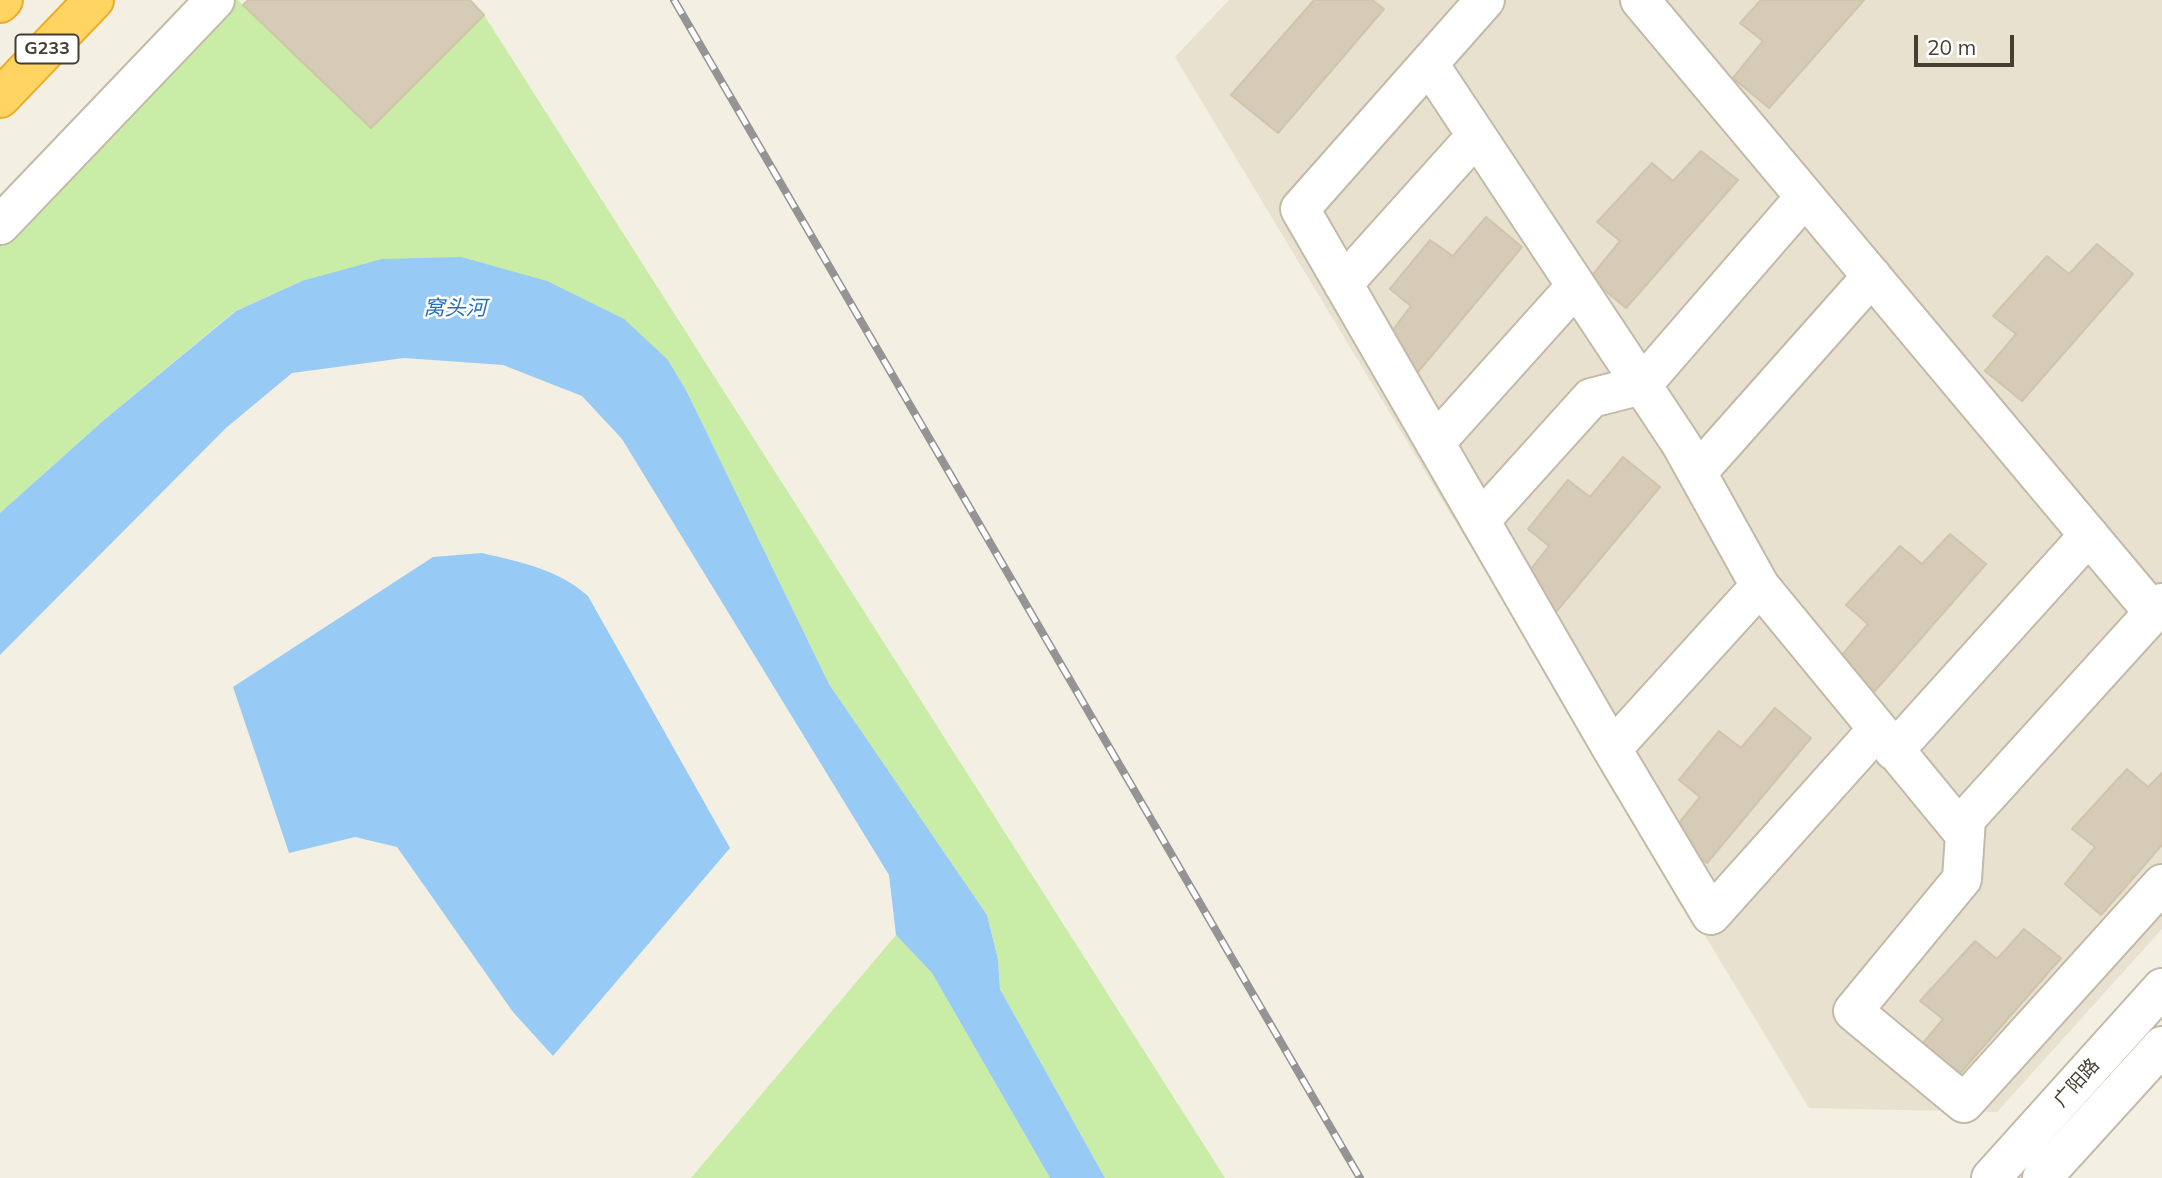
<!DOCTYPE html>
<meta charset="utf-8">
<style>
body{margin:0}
#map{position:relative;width:2162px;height:1178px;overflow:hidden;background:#f3efe3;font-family:Mulish,sans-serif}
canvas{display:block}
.scale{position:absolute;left:1914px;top:35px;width:100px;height:32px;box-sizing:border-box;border:4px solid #453f32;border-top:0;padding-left:9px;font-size:21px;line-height:24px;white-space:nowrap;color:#453f32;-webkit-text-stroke:5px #fff;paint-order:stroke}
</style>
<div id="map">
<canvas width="2162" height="1178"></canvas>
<div class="scale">20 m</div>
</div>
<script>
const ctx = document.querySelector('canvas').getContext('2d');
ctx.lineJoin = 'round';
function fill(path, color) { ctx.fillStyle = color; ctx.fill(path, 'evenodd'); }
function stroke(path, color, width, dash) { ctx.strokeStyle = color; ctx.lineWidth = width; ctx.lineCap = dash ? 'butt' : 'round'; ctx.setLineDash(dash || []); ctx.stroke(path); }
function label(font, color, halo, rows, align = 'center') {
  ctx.font = font + ' Mulish,"Noto Sans SC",sans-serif'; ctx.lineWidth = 5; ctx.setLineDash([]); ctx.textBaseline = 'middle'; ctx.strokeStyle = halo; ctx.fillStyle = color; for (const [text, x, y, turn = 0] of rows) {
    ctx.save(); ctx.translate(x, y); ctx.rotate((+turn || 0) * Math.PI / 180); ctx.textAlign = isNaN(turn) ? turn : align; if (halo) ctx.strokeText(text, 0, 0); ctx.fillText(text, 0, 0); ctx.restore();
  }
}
fill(new Path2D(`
 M1229 0H2162V929L1997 1112 1809 1108 1175 57Z`), '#e8e1d0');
fill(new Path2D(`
 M234 0H238L371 128 484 15 1225 1178H1105L1000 989 998 959 987 915 829 684 686 390 668 360 302 281 235 311 104 420 0 513V244Z
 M896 935 932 973 1050 1178H691Z`), '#c9eca7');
fill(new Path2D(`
 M461 257 547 281 624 319 668 360 686 390 829 684 987 915 998 959 1000 989 1105 1178H1050L932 973 896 935 889 875 622 439 582 396 503 365 404 358 292 373 226 428 0 655V513L104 420 236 311 302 281 382 259Z
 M482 553C520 562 558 569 588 596L730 848 553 1056 513 1012 397 847 355 837 289 853 233 687 433 557Z`), '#98caf6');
const building = new Path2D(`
 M248 0H470L484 15 371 128 243 5Z
 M1314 0H1372L1384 9 1278 133 1231 95Z
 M1761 0H1864L1769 108 1733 78 1763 41 1740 23Z
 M1701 151 1738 180 1626 308 1590 278 1620 241 1597 222 1652 163 1673 181Z
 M1486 217 1522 247 1418 372 1383 343 1411 306 1390 289 1430 240 1453 256Z
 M2097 244 2133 274 2022 401 1985 371 2016 334 1993 316 2047 256 2069 274Z
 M1623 457 1660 487 1556 612 1520 583 1549 546 1528 529 1568 480 1590 497Z
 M1950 534 1986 564 1875 691 1838 660 1868 624 1846 605 1900 546 1922 564Z
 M1775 708 1811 738 1707 863 1671 833 1700 797 1679 780 1719 731 1741 748Z
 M2127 769 2148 787 2162 773V845L2101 915 2065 884 2095 847 2072 829Z
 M2024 929 2061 958 1949 1086 1913 1055 1943 1019 1920 1001 1975 941 1997 959Z`);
fill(building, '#d5cbb7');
stroke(building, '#d1c4aa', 2);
const minor = new Path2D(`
 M1485 0 1300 209 1612 749 1711 915 1877 730
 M1640 0 2154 613
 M1429 64 1681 444 1760 586 1965 835
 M0 225 215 0
 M1343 284 1476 136
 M1435 443 1576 286
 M1697 473 1872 276
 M1480 521 1591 398 1642 385 1805 197
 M2162 603 1966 819 1962 879 1853 1011 1964 1103 2162 884
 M1612 749 1760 586
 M1894 751 2089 535
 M1991 1178 2162 988
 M2042 1178 2162 1046`);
const highway = new Path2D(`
 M0 3 3 0
 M0 98 94 0`);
stroke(minor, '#c2baa7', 42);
stroke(highway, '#ebad25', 42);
stroke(minor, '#fff', 38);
stroke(highway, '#ffd462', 38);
const rail = new Path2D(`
 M674 0 1360 1178`);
stroke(rail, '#949494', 8);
stroke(rail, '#fff', 5, [16]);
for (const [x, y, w] of [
 [47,49,63]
]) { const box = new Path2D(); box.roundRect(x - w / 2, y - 14.5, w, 29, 5); ctx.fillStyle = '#fff'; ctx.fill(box); stroke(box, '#453f32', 2); }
label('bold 18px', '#453f32', null, [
 ["G233",47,49]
]);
label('19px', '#453f32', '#fff', [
 ["广阳路",2077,1083,-48]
]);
label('italic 21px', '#2371ba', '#fff', [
 ["窝头河",455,309]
]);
</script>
